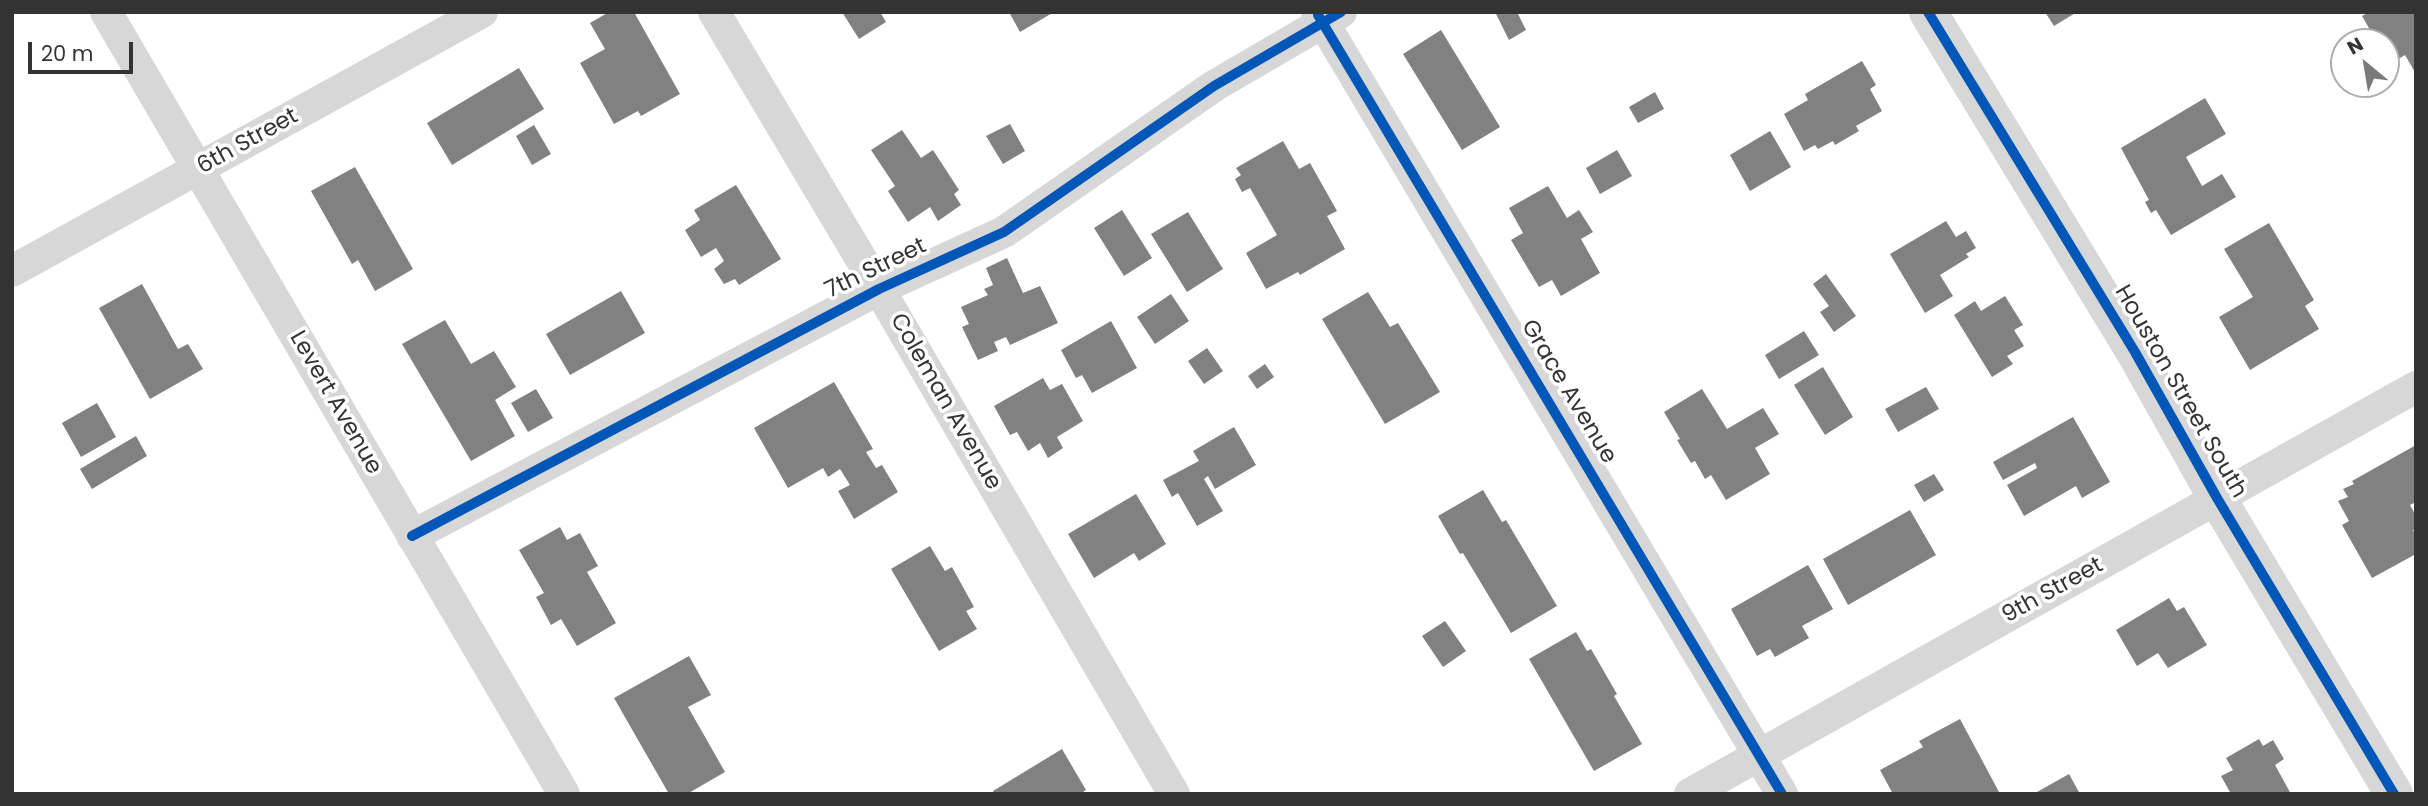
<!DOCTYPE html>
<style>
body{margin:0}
#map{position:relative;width:2428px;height:806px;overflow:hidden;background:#fff;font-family:Poppins,sans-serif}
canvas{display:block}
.frame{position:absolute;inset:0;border:14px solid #333;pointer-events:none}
.north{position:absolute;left:2330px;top:28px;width:70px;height:70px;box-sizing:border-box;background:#fff;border:2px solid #adadad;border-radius:50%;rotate:330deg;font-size:19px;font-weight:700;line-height:28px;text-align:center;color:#333}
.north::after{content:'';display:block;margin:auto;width:24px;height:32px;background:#7a7a7a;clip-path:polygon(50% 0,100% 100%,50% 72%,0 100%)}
.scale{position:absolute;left:28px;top:42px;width:105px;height:32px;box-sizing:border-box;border:4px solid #333;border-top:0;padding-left:9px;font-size:21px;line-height:24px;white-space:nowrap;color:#333;-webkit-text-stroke:5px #fff;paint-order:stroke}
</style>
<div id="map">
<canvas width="2428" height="806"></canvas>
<div class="frame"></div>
<div class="north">N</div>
<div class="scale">20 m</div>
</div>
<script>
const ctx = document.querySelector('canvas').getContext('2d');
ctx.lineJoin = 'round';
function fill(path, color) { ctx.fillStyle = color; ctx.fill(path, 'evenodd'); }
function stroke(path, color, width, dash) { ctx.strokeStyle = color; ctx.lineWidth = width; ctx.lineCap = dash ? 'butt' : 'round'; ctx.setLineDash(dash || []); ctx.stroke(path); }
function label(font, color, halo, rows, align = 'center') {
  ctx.font = font + ' Poppins,sans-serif'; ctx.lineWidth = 7; ctx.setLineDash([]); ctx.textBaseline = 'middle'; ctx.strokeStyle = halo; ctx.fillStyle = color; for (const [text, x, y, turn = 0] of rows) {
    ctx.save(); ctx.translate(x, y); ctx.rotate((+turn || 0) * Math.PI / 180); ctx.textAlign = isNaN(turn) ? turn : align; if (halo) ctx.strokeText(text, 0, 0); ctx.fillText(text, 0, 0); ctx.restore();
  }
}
fill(new Path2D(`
 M609 12H634L680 94 641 116 638 111 614 124 580 63 605 49 590 23Z
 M842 12H880L886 22 859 39Z
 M1009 12H1054L1020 32Z
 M1495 12H1517L1526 30 1509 40Z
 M2045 12H2077L2054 26Z
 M2369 12H2416V74L2405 55 2390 64 2386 58V42H2377L2362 16Z
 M1441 30 1500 127 1462 150 1403 54Z
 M1862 61 1876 85 1870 89 1882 111 1856 126 1859 131 1835 145 1833 141 1818 149 1815 145 1804 151 1784 114 1808 100 1805 94Z
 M519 68 544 109 452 165 427 123Z
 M1655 92 1664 109 1638 123 1629 107Z
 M2205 98 2226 134 2186 157 2202 186 2222 174 2236 197 2171 235 2156 210 2151 213 2145 202 2149 200 2121 148Z
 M1010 124 1025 151 1003 164 986 136Z
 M534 125 551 154 532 165 516 136Z
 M902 130 921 158 933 150 959 190 954 194 961 205 938 221 930 207 908 222 888 191 895 186 871 150Z
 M1770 131 1791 167 1750 191 1730 155Z
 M1283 141 1299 169 1310 163 1337 211 1327 216 1345 249 1300 275 1298 272 1266 289 1246 253 1277 235 1250 188 1242 192 1235 179 1241 175 1236 168Z
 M1617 150 1632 176 1600 194 1586 168Z
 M355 167 413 269 375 291 358 260 352 264 311 191Z
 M736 185 781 259 739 285 735 279 724 284 714 269 724 261 716 248 701 257 685 230 700 220 694 210Z
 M1548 186 1567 218 1579 210 1593 232 1581 239 1600 273 1561 296 1552 280 1539 287 1511 240 1523 233 1509 208Z
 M1122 210 1152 258 1124 276 1094 228Z
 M1188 212 1223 269 1187 292 1151 234Z
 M1946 221 1956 237 1966 231 1976 248 1966 254 1969 257 1940 275 1953 296 1925 313 1890 254Z
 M2269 223 2314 300 2305 306 2319 329 2250 370 2219 317 2253 297 2224 249Z
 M1007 258 1023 293 1040 286 1058 323 1010 345 1006 337 994 342 998 351 978 360 962 327 969 324 961 307 988 295 984 289 993 285 986 268Z
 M1826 274 1856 316 1834 332 1820 312 1829 306 1813 284Z
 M142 284 178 349 188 344 203 369 150 399 99 308Z
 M621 291 645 333 570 375 546 334Z
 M1368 292 1390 327 1398 323 1440 392 1385 424 1322 319Z
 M1171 294 1189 321 1155 344 1137 317Z
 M2005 296 2023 325 2014 330 2024 346 2007 356 2013 364 1992 377 1954 315 1975 301 1981 311Z
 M445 320 471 364 494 351 516 387 495 400 515 436 471 461 402 344Z
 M1111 321 1137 368 1092 393 1082 375 1076 378 1061 350Z
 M1804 331 1819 355 1779 379 1765 355Z
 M1207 348 1223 371 1204 384 1188 361Z
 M1265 364 1274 377 1257 389 1248 376Z
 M1823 367 1853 417 1825 435 1794 385Z
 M1043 378 1050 390 1062 384 1083 421 1057 437 1063 448 1048 458 1040 443 1028 451 1017 432 1010 435 994 406Z
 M834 382 873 449 866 452 876 468 882 465 898 492 854 519 838 491 850 485 840 469 828 477 823 468 788 488 754 428Z
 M1926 387 1939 409 1898 432 1885 409Z
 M536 389 553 418 528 432 511 403Z
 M1702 389 1727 429 1763 408 1779 434 1755 448 1770 474 1726 500 1711 475 1705 479 1695 461 1691 463 1677 440 1680 439 1664 412Z
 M97 403 116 437 81 457 62 423Z
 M2073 417 2110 482 2082 498 2076 486 2024 516 2007 485 2037 468 2035 463 2003 480 1993 462Z
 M1234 427 1256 465 1215 489 1208 476 1204 479 1223 511 1197 526 1178 493 1172 497 1163 480 1199 461 1193 451Z
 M136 436 147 456 92 489 80 469Z
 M2416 445V502L2410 505 2416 516V529L2413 530 2416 535V554L2372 578 2342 525 2349 521 2338 501 2348 497 2343 489 2354 484 2352 481Z
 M1934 474 1944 490 1924 502 1914 485Z
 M1483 490 1502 522 1506 520 1557 606 1511 633 1463 553 1460 554 1438 516Z
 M1136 494 1166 544 1139 561 1134 553 1094 578 1068 534Z
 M1910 510 1936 555 1848 605 1823 559Z
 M560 527 567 540 580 533 598 566 587 572 616 623 577 646 561 619 551 625 536 597 544 593 519 550Z
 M930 546 945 571 952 567 974 607 966 611 977 629 939 651 891 569Z
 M1808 565 1833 609 1802 626 1809 638 1775 657 1770 649 1757 656 1731 609Z
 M2169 598 2177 611 2184 607 2207 645 2168 668 2158 653 2137 666 2116 630Z
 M1445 621 1466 651 1443 667 1422 636Z
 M1576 632 1587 651 1591 649 1617 694 1614 696 1642 744 1594 771 1529 659Z
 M689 656 711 695 688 707 725 772 687 794H669L614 698Z
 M1960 719 1999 792 1995 794H1893L1880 770 1923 747 1919 741Z
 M2259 739 2263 746 2273 740 2284 759 2275 765 2291 794H2231L2221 776 2233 770 2226 758Z
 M1062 749 1086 790 1080 794H994L993 791Z
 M2069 774 2080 794H2038L2037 792Z`), '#818181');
stroke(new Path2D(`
 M106 12 564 794
 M714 12 879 289 1174 794
 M1317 12 1782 794
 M12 271 482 12
 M412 536 879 289 1004 232 1214 86 1341 12
 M1690 794 2416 387`), '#d7d7d7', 32);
stroke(new Path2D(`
 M1928 12 2135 352 2217 498 2394 794`), '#d7d7d7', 38);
stroke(new Path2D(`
 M1928 12 2135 352 2217 498 2394 794
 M1318 15 1782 794
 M412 536 879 289 1004 232 1214 86 1341 12`), '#0057b8', 10);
label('23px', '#333', '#fff', [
 ["6th Street",248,142,-29],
 ["7th Street",876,269,-26],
 ["Grace Avenue",1568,392,59],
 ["Houston Street South",2180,392,60],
 ["Coleman Avenue",945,402,60],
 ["Levert Avenue",335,403,60],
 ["9th Street",2053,591,-29]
]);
</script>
